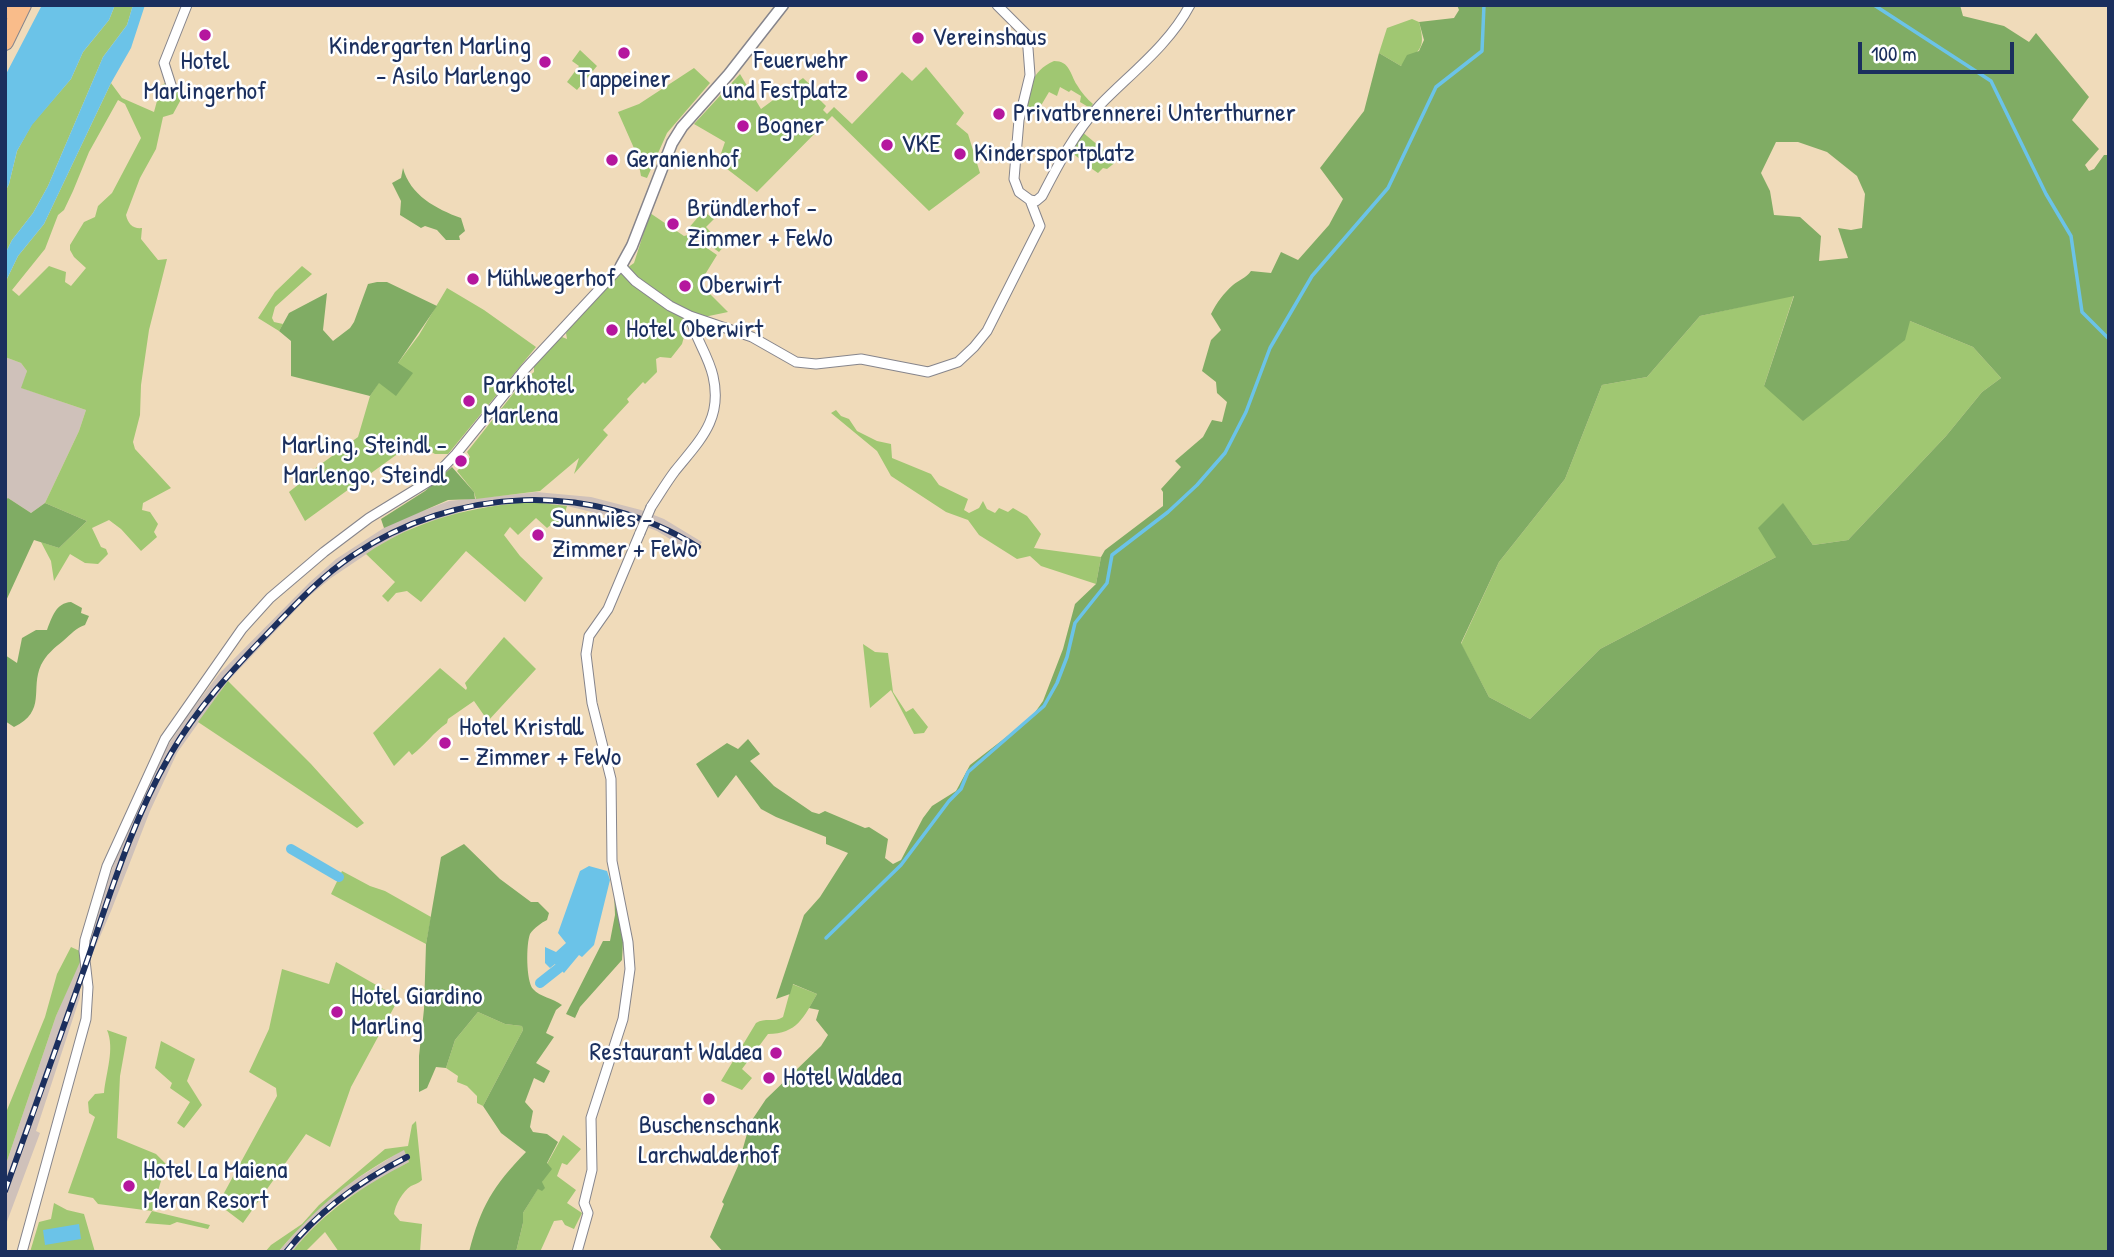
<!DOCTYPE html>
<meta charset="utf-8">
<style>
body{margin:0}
#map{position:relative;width:2114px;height:1257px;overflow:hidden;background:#f0dbba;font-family:"Patrick Hand",sans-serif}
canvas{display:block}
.frame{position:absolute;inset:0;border:7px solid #1b2f5e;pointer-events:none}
.scale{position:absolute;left:1858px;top:42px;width:156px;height:32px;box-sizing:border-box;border:4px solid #1b2f5e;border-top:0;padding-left:9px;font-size:21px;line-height:24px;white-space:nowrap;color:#1b2f5e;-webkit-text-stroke:5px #fff;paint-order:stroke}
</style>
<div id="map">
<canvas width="2114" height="1257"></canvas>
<div class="frame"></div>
<div class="scale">100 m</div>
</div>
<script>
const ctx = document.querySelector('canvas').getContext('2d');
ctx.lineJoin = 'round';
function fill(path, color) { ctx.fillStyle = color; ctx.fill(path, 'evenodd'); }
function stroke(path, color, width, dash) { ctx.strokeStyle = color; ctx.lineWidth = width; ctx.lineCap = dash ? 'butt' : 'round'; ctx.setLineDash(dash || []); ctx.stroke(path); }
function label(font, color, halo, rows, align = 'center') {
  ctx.font = font + ' "Patrick Hand",sans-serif'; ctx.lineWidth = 5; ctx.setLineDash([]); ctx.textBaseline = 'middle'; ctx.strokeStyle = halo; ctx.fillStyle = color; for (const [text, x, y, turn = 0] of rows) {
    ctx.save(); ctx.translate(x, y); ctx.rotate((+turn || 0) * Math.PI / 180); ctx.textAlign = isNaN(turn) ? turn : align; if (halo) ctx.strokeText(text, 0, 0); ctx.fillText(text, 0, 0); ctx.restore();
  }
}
fill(new Path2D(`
 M5 357 21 363 27 371 22 388 86 410 79 431 45 503 31 513 8 498 5 500Z
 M536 492 591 497 641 510 664 519 702 542 694 554 657 531 633 522 567 506 532 502 474 508 416 526 380 545 331 578 307 598 228 681 177 753 150 811 111 911 80 983V997L36 1131 40 1133 5 1227V1167L56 1016 94 926 102 896 121 845 165 750 188 715 219 674 310 582 336 559 393 522 449 501Z
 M404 1149 409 1162 336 1205 304 1237 292 1252H278L319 1206 342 1188Z`), '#cfc1ba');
fill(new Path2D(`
 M115 5H133L127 25 103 57 48 186 33 213 12 240 5 254V192L9 184 17 151 32 124 71 79 83 52 109 20Z
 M1412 19 1419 22C1426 49 1421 49 1401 66L1379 53 1387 28Z
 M580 50 597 66 577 90 567 82 579 66 572 61Z
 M1054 61C1070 61 1070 74 1077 85 1081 92 1087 99 1093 104L1090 108 1080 102 1081 96 1071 90 1069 92 1060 87 1057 96 1049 92 1036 114 1027 110C1031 86 1030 72 1054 61Z
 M926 67 964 113 956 124 968 134 980 173 929 211 832 116 757 192 718 162 725 142 694 124 740 74 761 109 803 78 822 96 819 99 826 106 823 110 827 114 834 107 852 124 902 72 912 81Z
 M694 68 710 83 667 133 647 178 641 176 637 155 618 112 639 104Z
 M169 80 172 88 177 86 185 92 173 114 163 117 156 149 140 178 126 215C128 224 133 229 142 228L141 239 158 260 167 259 149 330 141 385 140 415 133 442 135 449 171 488 143 503 142 510 150 512 158 524 154 532 157 537 141 551 121 529 109 520 92 528 101 547 106 549 108 554 98 564 85 563 70 554 54 581 51 561 41 542 59 548 87 521 45 503 79 431 86 410 21 388 27 371 21 363 5 357V283L18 256 44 224 111 83 122 98 154 112 161 86ZM118 100 125 104 141 138 112 193 98 206 95 217 84 222 70 245V250L74 257 86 268 71 286 65 282 66 272 49 266 19 296 12 290 45 249 58 215 64 210 73 191 89 152Z
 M1081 131 1117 161 1107 169 1103 168 1098 173C1087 166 1079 157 1067 150Z
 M699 203 703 211 714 219 706 227 724 246 719 252 687 230 699 216 691 209Z
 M650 213 684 236 688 235 717 255 701 281 705 289 728 312 704 317 687 326 682 344 671 358 660 357 656 359 657 372 645 384 643 382 627 399 629 402 603 430 608 435 574 474 579 458 540 491 476 499 474 492 457 471 470 457 467 452 524 380 534 372V365L558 340 562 337 567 339 566 333 588 303 617 275 634 263Z
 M302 266 312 274 275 307 272 318 274 322 283 324 279 331 258 318 275 292Z
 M447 288 484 310 536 347 448 454H435L414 442 305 521 289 492 299 484 298 481 358 437 370 396 379 382 396 395 398 363 419 335Z
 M1794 295 1764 386 1910 321 1973 347 2001 378 1982 392 1946 436 1848 540 1813 545 1783 504 1776 557 1600 649 1530 719 1489 697 1461 644 1499 562 1565 479 1602 385 1647 377 1700 316Z
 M836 410 841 416 849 419 857 431 877 441 891 444 892 458 931 474 939 485 968 499 964 510 969 513 979 508 983 501 987 509 995 513 999 508 1008 512 1013 508 1027 516 1041 534 1034 548 1101 557 1096 584 1041 566 1030 556 1017 559 979 535 968 520 946 512 891 476 877 451 831 413Z
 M532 502 567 506 561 525 552 524 547 528 536 518 518 535 510 527 504 535 520 556 543 578 525 602 466 551 421 602 407 591 396 593 388 602 382 596 395 582 366 554C415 520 473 506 532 502Z
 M504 637 536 669 488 721 474 701 448 719 447 723C433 733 426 744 412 755L409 751 394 766 373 733 440 668 466 690 467 688 465 683Z
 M863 644 875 652 888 653 893 692 906 712 913 708 928 727 924 733 914 734 891 690 870 708Z
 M228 681 311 764 364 823 357 828 198 722Z
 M342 871 370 886 385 891 431 917 426 944 331 894Z
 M71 947 84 953 56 1016 5 1167V1115L45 1017 57 974Z
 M336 962 399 998 351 1087 330 1147 306 1134 243 1223 218 1204 277 1096 276 1088 249 1072 269 1029 282 969 329 984Z
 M792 984 817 994C804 1017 797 1034 768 1034L742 1069 752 1078 742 1090 721 1081 756 1023C765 1017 774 1023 783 1017Z
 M478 1012 505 1024 522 1026 523 1030 483 1106 477 1103V1096L467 1086 457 1082 458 1076 446 1068 455 1040Z
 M107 1030 127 1037 120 1076 117 1138 156 1154 166 1164 152 1211 210 1225 208 1229 177 1222 170 1225 145 1223 152 1211 98 1204 93 1198 68 1193 95 1117 89 1113 88 1102 95 1094 104 1093C106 1072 115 1049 107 1030Z
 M161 1041 195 1059 187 1081 202 1105 184 1128 177 1123 190 1102 170 1088 172 1083 155 1068Z
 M416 1121 422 1180C419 1183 415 1184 411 1186 403 1191 395 1205 394 1214L400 1221 422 1224 420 1252H339L325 1232 305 1252H292C325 1210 362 1187 409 1162L404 1150C351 1178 317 1207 278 1252H265L271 1245 302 1224 319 1205 385 1149 408 1146 412 1125Z
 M563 1135 581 1149 567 1165 562 1163 557 1176 576 1190 567 1203 582 1213 574 1229 565 1225 562 1220 554 1221 540 1252H516L523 1223V1213L542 1182 547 1164Z
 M54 1203 67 1210 84 1214 95 1252H30L39 1222 51 1219Z`), '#a0c772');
fill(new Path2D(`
 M1457 5H1960L1963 16 2004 26 2029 42 2036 33 2089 97 2072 120 2099 149 2085 165 2089 171 2094 169 2104 155H2109V1252H723L710 1237 724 1204 722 1202 738 1166 750 1123 766 1099 821 1046 828 1035 816 1020 819 1010 809 1008 817 994 793 984 790 994 776 999 804 915 820 897 848 853 826 844V837L776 817 761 809 736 775 718 798 696 764 727 743 738 749 748 739 760 754 750 761 774 786 812 812 819 814 825 811 865 828 869 827 888 839 885 858 893 864 901 860 923 818 932 806 956 791 970 765 1031 718 1043 701 1063 649 1075 604 1096 584 1101 557 1105 550 1163 506V492L1161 489 1181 467 1175 461 1203 437 1212 420 1222 422 1227 402 1217 393 1216 382 1202 371 1211 340 1221 330 1211 314C1217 302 1223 294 1233 285 1239 280 1246 278 1251 271L1271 273 1281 252 1298 260 1329 225 1343 199 1320 168 1364 111 1379 53 1401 66 1407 55 1419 51 1424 40 1419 22 1454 18 1459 10ZM1776 142H1798L1827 152 1857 176 1865 194 1862 228 1851 230 1838 228 1848 258 1819 261 1821 236 1800 217 1774 215 1770 191 1761 173ZM1794 296 1764 386 1803 421 1905 340 1910 321 1973 347 2001 378 1982 392 1946 436 1848 540 1813 545 1783 503 1758 528 1776 557 1600 649 1530 719 1489 697 1461 643 1499 562 1565 479 1602 385 1647 377 1700 316Z
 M403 168C410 195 436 209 461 218L465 231 459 236 460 240H446L437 230 425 226 421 228 400 215 401 201 392 183 401 178Z
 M377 282H387L437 306 398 363 413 373 396 396 379 383 370 396 291 376V341L279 331 289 313 327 293 323 330 333 341 350 328 354 322 368 284Z
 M452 467 474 492 475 499 448 500 384 528 381 519 425 491Z
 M8 498 31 513 45 503 87 521 59 548 34 540 5 603V500Z
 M71 602 82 608 81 613 89 616 85 625C76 628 71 634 63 641 54 648 46 655 41 665 30 689 47 711 14 727L5 721V655L17 663 22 638 36 630H47C52 617 56 603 71 602Z
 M464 844 500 879 531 902H538L549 913 547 920C541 923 534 928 530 934 526 944 526 981 533 989 540 997 553 998 562 1005L556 1010 546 1033 554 1037 536 1063 550 1071 544 1083 534 1078 525 1102 533 1111 530 1127 533 1132 547 1134 558 1142 547 1163 552 1169 542 1182 545 1188 542 1191 538 1189 523 1213V1223L516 1252H469C481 1206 493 1186 526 1152L501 1133 483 1106 523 1030 522 1026 505 1024 478 1012 455 1040 446 1068 436 1067 427 1088 419 1092V1056L424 1009 426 944 441 857Z
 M614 890 623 942 622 960 580 1007 575 1018 566 1014 603 941H610L615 915Z`), '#80ac64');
fill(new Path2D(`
 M42 5H115L109 20 83 52 71 79 32 125 17 151 9 184 5 192V76Z
 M133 5H145L131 48 111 83 44 224 18 256 5 283V254L12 240 33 213 48 186 103 57 127 25Z
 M589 866 607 871 610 880 594 945 582 957 579 955 564 973 555 964 550 968 545 963V947L556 952 566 943 558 933 580 871Z
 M79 1224 81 1239 45 1245 43 1230Z`), '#6bc3e8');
stroke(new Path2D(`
 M1874 5 1991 81 2046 194 2071 236 2082 312 2109 339
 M826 938 901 865 949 801 961 789 968 772 1044 706 1057 683 1067 657 1075 623 1107 583 1112 555 1168 512 1197 485 1225 453 1246 412 1270 348 1312 276 1388 188 1436 87 1482 51 1484 5`), '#6bc3e8', 3.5);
stroke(new Path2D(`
 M291 849 339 877
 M540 983 559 968`), '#6bc3e8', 10);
const minor = new Path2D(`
 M172 88 164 63 187 5
 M1030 200 1036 201 1042 196C1058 165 1075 132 1100 105 1130 74 1169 45 1190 5
 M651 507C659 495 666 483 675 471 700 440 723 419 713 376 708 354 694 337 690 316
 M22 1252 86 1019 88 987 84 951 85 940 107 866 165 739 242 629 270 598 324 552 369 518 431 480 456 454 525 369 621 266 635 281 670 306 690 316 752 337 796 362 816 364 861 359 928 372 958 362 974 347 987 331 1040 226 1030 200 1019 192 1014 179 1019 120 1030 75 1027 35 997 5
 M577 1252 588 1213 584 1203 592 1170 591 1118 623 1019 630 969 628 942 612 861 611 779 592 703 586 654 589 636 608 609 640 533`);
const tertiary = new Path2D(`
 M621 266 632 246 672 143 682 127 729 74 783 5`);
const trunk = new Path2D(`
 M5 11 8 5
 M5 42 23 5`);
stroke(minor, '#86858c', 11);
stroke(tertiary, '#86858c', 13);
stroke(trunk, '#86858c', 18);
stroke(minor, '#fff', 9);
stroke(tertiary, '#fff', 10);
stroke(trunk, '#f9bc8a', 16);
const rail = new Path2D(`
 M5 1191C33 1114 60 1037 87 961 111 891 133 819 170 755 197 708 233 669 271 630 296 604 322 576 352 556 456 486 592 480 698 547
 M286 1252C319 1210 360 1181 407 1157`);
stroke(rail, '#1b2f5e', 6);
stroke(rail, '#fff', 3.5, [10]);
const minorBridge = new Path2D(`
 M640 533 651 507`);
stroke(minorBridge, '#86858c', 11, []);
stroke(minorBridge, '#fff', 9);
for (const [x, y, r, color] of [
 [205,35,7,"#b5179e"],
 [918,38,7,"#b5179e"],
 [624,53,7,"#b5179e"],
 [545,62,7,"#b5179e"],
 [862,76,7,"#b5179e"],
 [999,114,7,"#b5179e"],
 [743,126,7,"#b5179e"],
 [887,145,7,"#b5179e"],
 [960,154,7,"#b5179e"],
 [612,160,7,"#b5179e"],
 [673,224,7,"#b5179e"],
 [473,279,7,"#b5179e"],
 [685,286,7,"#b5179e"],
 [612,330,7,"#b5179e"],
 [469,401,7,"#b5179e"],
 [461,461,7,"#b5179e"],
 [538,535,7,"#b5179e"],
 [445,743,7,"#b5179e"],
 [337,1012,7,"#b5179e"],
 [776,1053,7,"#b5179e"],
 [769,1078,7,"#b5179e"],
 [709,1099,7,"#b5179e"],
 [129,1186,7,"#b5179e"]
]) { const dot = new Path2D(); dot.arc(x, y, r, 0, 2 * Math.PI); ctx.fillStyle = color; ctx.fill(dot); stroke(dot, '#fff', 2.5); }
label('26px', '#1b2f5e', '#fff', [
 ["Vereinshaus",932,38],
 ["Kindergarten Marling",531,47,"right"],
 ["- Asilo Marlengo",531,77,"right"],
 ["Feuerwehr",848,61,"right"],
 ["und Festplatz",848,91,"right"],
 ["Hotel",205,62,"center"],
 ["Marlingerhof",205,92,"center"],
 ["Tappeiner",624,80,"center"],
 ["Privatbrennerei Unterthurner",1013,114],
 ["Bogner",757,126],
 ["VKE",901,145],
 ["Kindersportplatz",974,154],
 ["Geranienhof",626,160],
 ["Bründlerhof -",687,209],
 ["Zimmer + FeWo",687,239],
 ["Mühlwegerhof",487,279],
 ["Oberwirt",699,286],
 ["Hotel Oberwirt",626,330],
 ["Parkhotel",483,386],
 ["Marlena",483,416],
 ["Marling, Steindl -",447,446,"right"],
 ["Marlengo, Steindl",447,476,"right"],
 ["Sunnwies -",552,520],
 ["Zimmer + FeWo",552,550],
 ["Hotel Kristall",459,728],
 ["- Zimmer + FeWo",459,758],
 ["Hotel Giardino",351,997],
 ["Marling",351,1027],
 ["Restaurant Waldea",762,1053,"right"],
 ["Hotel Waldea",783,1078],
 ["Buschenschank",709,1126,"center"],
 ["Larchwalderhof",709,1156,"center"],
 ["Hotel La Maiena",143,1171],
 ["Meran Resort",143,1201]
], 'left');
</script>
